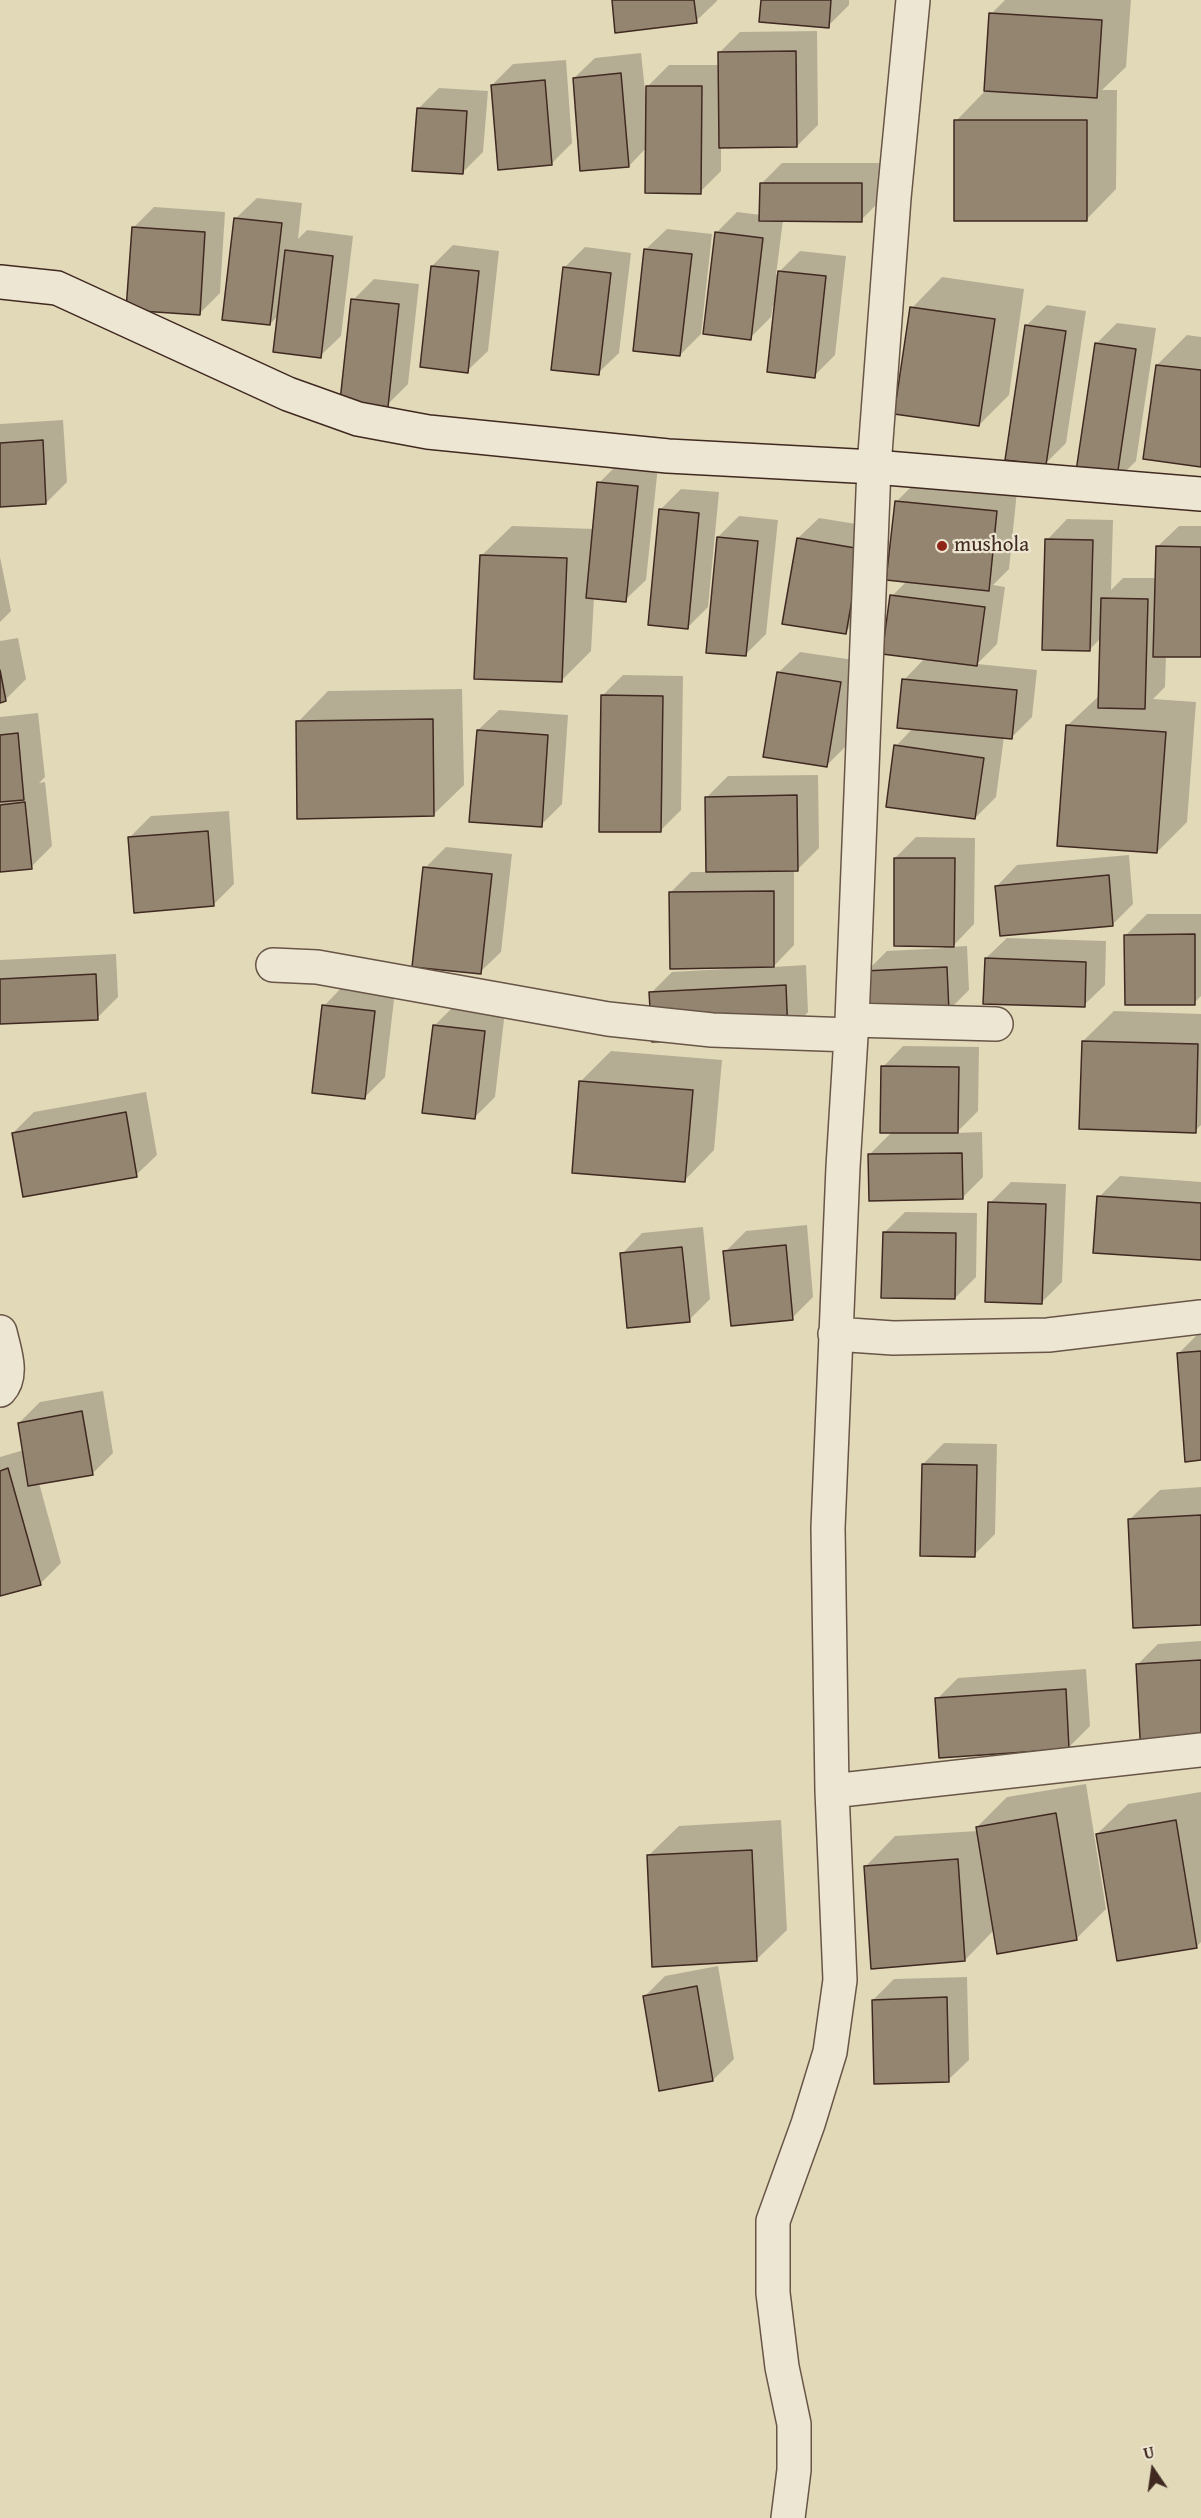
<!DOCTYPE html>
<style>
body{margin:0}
#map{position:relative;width:1201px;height:2518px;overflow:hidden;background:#e2d9b9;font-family:"Gentium Book Plus",serif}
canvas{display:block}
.north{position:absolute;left:1123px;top:2440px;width:60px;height:60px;-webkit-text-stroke:4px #ece6d2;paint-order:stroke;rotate:347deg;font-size:16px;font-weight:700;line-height:24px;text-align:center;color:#402921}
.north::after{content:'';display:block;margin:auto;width:21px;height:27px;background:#402921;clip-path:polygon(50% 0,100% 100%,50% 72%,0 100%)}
</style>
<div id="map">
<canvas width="1201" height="2518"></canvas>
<div class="north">U</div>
</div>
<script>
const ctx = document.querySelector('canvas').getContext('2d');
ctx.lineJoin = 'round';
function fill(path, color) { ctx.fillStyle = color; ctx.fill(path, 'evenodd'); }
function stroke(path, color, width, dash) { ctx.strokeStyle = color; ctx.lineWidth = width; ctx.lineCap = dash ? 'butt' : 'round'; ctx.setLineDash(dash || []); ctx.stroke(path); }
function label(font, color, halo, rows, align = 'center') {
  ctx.font = font + ' "Gentium Book Plus",serif'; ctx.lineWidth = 4.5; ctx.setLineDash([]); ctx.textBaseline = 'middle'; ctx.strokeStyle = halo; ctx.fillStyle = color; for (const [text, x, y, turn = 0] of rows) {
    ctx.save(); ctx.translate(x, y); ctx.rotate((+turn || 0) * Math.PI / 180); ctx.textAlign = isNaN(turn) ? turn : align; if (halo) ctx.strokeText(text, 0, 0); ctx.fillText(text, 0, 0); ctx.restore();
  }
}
fill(new Path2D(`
 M613 0H717V1L696 21Z
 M762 0H849V5L828 26Z
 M1005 0H1131L1126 67 1102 90H1117L1116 189 1086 220 956 121 986 90 991 14Z
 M817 31 818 125 797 146H721V171L700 192 647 147 629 166 574 78 595 58 641 53 646 100H648V86L669 65H719V53L740 32Z
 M566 60 572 143 551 164 492 85 513 64Z
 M439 88 488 91 483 152 463 172 419 108Z
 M782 163H882V199L861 220H783L776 275 800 251 846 256 835 355 814 376 776 306 773 305 771 317 750 338 716 233 737 212 761 215V184Z
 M257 198 302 203 298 239 307 230 353 236 341 336 320 356 279 315 270 324 236 218Z
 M154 207 225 212 220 293 199 314 133 228Z
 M667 229 712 234 701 334 680 355 646 249Z
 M453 245 499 251 488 351 467 371 432 266Z
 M585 247 631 253 619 353 598 373 564 268Z
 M942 277 1024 289 1009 395 979 425 912 308Z
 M374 279 419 284 408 384 387 405 353 300Z
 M1047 305 1086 311 1066 443 1045 464 1026 326Z
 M1117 323 1156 328 1136 461 1115 482 1096 344Z
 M1187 335 1201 337V465L1157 365Z
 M63 420 67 482 46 503 0 505V424Z
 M620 462 658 466 646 580 625 600 594 598 591 651 561 681 481 556 512 526 594 529 599 483Z
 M917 481 1017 491 1009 569 993 585 1005 587 997 644 977 664 1037 670 1032 717 1011 738 1004 737 996 797 975 818 896 746 913 728 904 680 925 658 892 596 907 581 896 502Z
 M681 489 719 492 708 607 687 628 660 510Z
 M739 516 778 520 766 634 745 655 718 537Z
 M819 518 881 528 866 612 845 632 798 538Z
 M1067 519 1113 520 1111 590 1123 578H1157L1158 546 1179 526H1201V655L1166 656 1165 687 1153 699 1196 702 1187 822 1157 852 1068 725 1100 695 1101 638 1089 650 1047 540Z
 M0 557 11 611 0 622Z
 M18 638 26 679 5 700 0 701V641Z
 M800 652 861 661 847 745 827 765 779 672Z
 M623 675 683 676 681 810 660 831 602 696Z
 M462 689 464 785 433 815 298 722 328 691Z
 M499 710 568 715 562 804 541 825 478 730Z
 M38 713 45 777 39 783 45 782 52 846 31 867 0 870V717Z
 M818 775 819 848 798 869H794V945L773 967 806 965 808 1012 788 1033 651 993 672 972 725 969 670 893 691 872H708L707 797 728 776Z
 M229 811 234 884 213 905 130 837 151 816Z
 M916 837 975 838 974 924 952 947 967 946 969 990 948 1011 866 972 887 951 944 948 895 858Z
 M446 847 512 854 501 952 480 972 425 868Z
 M1129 855 1133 904 1113 924 997 886 1017 865Z
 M1147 914H1201V996L1194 1003 1126 935Z
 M1007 938 1106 941 1105 985 1084 1005 986 958Z
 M116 954 118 997 97 1018 0 1023V960Z
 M344 985 395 991 385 1077 364 1098 324 1006Z
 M455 1005 505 1011 495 1097 474 1118 434 1026Z
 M1114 1011 1201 1014V1125L1195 1131 1083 1041Z
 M903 1046 979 1047 978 1111 956 1133 982 1132 983 1177 962 1198 869 1155 893 1131 883 1067Z
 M611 1051 722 1060 714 1150 684 1181 581 1081Z
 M146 1092 157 1155 136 1175 13 1133 34 1112Z
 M1120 1176 1201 1182V1259L1099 1197Z
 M1011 1182 1066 1184 1062 1282 1041 1303 990 1203Z
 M905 1212 977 1213 976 1277 955 1298 884 1233Z
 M807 1225 813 1297 792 1318 725 1252 746 1231Z
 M703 1227 710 1299 689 1320 622 1254 642 1233Z
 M1199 1333H1201V1459L1178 1354Z
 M103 1391 113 1453 92 1474 39 1483 61 1563 40 1584 0 1595V1457L24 1450 19 1423 40 1402Z
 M944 1443 997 1444 995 1534 974 1555 923 1464Z
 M1201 1487V1623L1129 1520 1160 1490Z
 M1201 1641V1751L1137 1665 1158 1644Z
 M1086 1669 1090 1726 1069 1747 937 1699 958 1678Z
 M1086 1784 1106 1909 1076 1939 994 1930 965 1960 865 1867 895 1836 978 1831 977 1827 1007 1797Z
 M1201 1792V1942L1197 1946 1097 1834 1128 1804Z
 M781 1820 787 1930 756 1960 648 1856 679 1826Z
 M718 1966 734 2059 713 2080 644 1997 665 1976Z
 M967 1977 969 2060 948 2080 873 2000 894 1979Z`), '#0003');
const building = new Path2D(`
 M612 0H694L697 23 615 33Z
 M761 0H831L829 28 759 22Z
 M989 13 1102 20 1097 98 984 91Z
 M796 51 797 147 719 148 718 52Z
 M621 73 629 167 580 171 573 78Z
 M545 80 552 165 498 170 491 85Z
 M646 86H702L701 194 645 193Z
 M417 108 467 111 463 174 412 171Z
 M954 120H1087V221H954Z
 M760 183H862V222L759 221Z
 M234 218 282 223 270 325 222 320Z
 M132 227 205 232 200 315 126 310Z
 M715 232 763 238 751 340 703 334Z
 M644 249 692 254 680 356 633 351Z
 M285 250 333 256 321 358 273 352Z
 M431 266 479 271 468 373 420 367Z
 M563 267 611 273 599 375 551 370Z
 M778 271 826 276 815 378 767 372Z
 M351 299 399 304 388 407 340 401Z
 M910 307 995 319 979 426 894 414Z
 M1025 325 1066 331 1046 465 1005 460Z
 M1095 343 1136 349 1116 484 1075 478Z
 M1156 365 1201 370V467L1143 459Z
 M43 440 46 504 0 507V443Z
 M597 482 638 486 626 602 586 598Z
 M895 501 997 511 989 591 886 580Z
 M659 509 699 513 688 629 648 625Z
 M717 537 758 541 746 656 706 653Z
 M797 538 861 549 846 634 782 624Z
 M1045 539 1093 540 1090 651 1042 650Z
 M1156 546 1201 547V657H1153Z
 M480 555 567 558 562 682 474 679Z
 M890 595 985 607 977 666 882 654Z
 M1101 598 1148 599 1145 709 1098 708Z
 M0 670 6 701 0 703Z
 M777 672 841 682 827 767 763 757Z
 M902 679 1017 690 1012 739 897 728Z
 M601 695 663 696 661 832H599Z
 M433 719 434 816 297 819 296 721Z
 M1066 725 1166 732 1157 853 1057 846Z
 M477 730 548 735 542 827 469 822Z
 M18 733 24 800 0 802V735Z
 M894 745 984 758 975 819 886 807Z
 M797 795 798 871 706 872 705 797Z
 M25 802 32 869 0 872V805Z
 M208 831 214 906 134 913 128 837Z
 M894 858H955L954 947 894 946Z
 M423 867 492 874 481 974 412 967Z
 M1109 875 1113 926 1000 936 995 886Z
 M774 891V967L670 969 669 892Z
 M1195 934V1005H1125L1124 935Z
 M985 958 1086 962 1085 1007 983 1004Z
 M947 967 949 1012 867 1017 864 971Z
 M96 974 98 1020 0 1024V979Z
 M786 985 788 1035 652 1042 649 992Z
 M322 1005 375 1011 365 1099 312 1093Z
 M433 1025 485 1031 475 1119 422 1113Z
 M1082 1041 1198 1044 1196 1133 1079 1129Z
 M881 1066 959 1067 958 1133H880Z
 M579 1081 693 1090 685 1182 572 1173Z
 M126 1112 137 1177 23 1197 12 1133Z
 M962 1153 963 1199 869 1201 868 1154Z
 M1097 1196 1201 1203V1260L1093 1253Z
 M988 1202 1046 1204 1042 1304 985 1302Z
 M883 1232 956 1233 955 1299 881 1298Z
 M786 1245 793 1320 731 1326 723 1251Z
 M682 1247 690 1322 627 1328 620 1253Z
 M1201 1351V1460L1185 1462 1177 1353Z
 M82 1411 93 1475 28 1486 18 1423Z
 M922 1464 977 1465 975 1557 920 1556Z
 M8 1468 41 1585 0 1596V1471Z
 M1201 1515V1625L1133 1628 1128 1519Z
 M1201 1660V1753L1141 1756 1136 1664Z
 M1066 1689 1069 1749 939 1758 935 1698Z
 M1056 1813 1077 1940 997 1954 976 1827Z
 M1176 1820 1197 1948 1117 1961 1096 1834Z
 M752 1850 757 1961 652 1967 647 1855Z
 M958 1859 965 1961 871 1969 864 1866Z
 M697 1986 713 2081 659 2091 643 1996Z
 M947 1997 949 2082 874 2084 872 2000Z`);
fill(building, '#948570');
stroke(building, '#402921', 1.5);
const street = new Path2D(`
 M273 965 317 967 608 1019 712 1030 851 1035
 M852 1020 996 1024
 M0 1332C4 1350 14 1375 0 1390
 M835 1334 893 1338 1048 1335 1201 1317
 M832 1791 1201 1750
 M788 2518 794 2470V2424L782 2367 773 2293V2221L808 2124 830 2052 840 1980 832 1791 828 1528 843 1167 852 1020 874 467 894 198 913 0`);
const secondary = new Path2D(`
 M0 282 57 288 288 394 358 419 428 432 668 456 874 467 1201 494`);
stroke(street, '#685547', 36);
stroke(secondary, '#402921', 36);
stroke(street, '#ece6d2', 33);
stroke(secondary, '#ece6d2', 33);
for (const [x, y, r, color] of [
 [942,546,6,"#8f2418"]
]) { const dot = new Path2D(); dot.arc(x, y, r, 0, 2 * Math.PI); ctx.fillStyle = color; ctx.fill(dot); stroke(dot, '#ece6d2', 2); }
label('21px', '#402921', '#ece6d2', [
 ["mushola",954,546]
], 'left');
</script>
